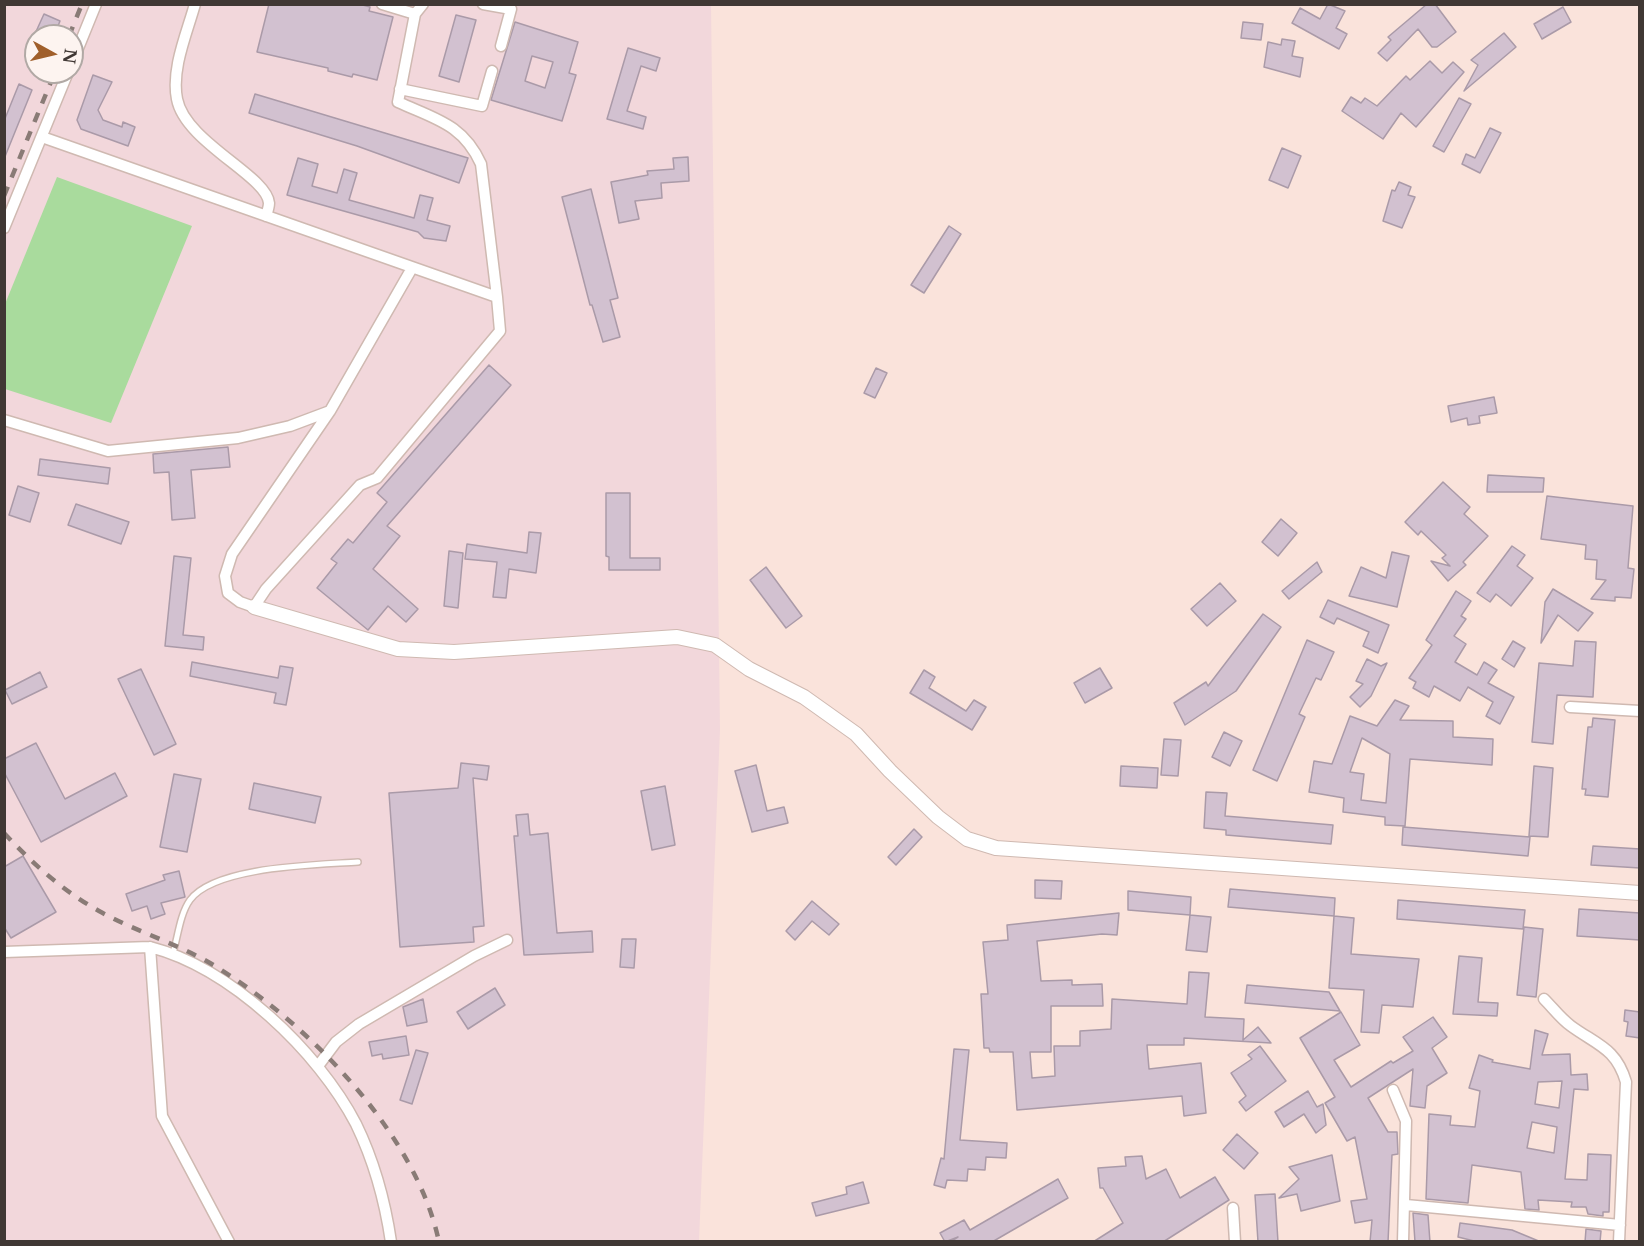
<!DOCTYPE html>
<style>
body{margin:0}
#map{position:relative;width:1644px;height:1246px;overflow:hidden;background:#fae3db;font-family:"Libre Baskerville",serif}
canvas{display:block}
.frame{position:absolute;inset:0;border:6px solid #403834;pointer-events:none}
.north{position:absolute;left:24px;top:24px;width:60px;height:60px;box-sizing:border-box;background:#fdf4f0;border:2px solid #b1a9a5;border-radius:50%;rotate:98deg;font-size:16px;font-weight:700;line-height:24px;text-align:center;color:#403834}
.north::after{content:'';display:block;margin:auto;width:21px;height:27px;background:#a05f2b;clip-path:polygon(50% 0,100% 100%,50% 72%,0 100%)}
</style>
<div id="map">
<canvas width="1644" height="1246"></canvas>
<div class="frame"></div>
<div class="north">N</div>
</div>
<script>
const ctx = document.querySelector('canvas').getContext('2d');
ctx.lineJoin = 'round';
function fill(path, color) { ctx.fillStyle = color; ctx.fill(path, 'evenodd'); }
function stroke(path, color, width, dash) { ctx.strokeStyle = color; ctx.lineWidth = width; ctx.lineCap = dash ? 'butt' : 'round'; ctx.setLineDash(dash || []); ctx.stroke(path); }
fill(new Path2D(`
 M5 5H711L720 730 699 1241 5 1242ZM36 36H72V72H36Z`), '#f2d7db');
fill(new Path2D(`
 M57 177 192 226 111 423 5 389V304Z`), '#a9db9d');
const building = new Path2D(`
 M269 4H359L370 7 369 11 393 17 377 80 353 74 352 77 328 71V68L257 52Z
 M1328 4 1345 11 1336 28 1347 34 1339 49 1292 23 1300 8 1320 19Z
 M1427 4H1435L1456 32 1437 47H1432L1418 29 1387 61 1378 53 1391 40 1388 37Z
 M1563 7 1571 22 1542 39 1534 24Z
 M44 14 60 21 54 36H34Z
 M456 15 476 20 459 82 439 76Z
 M515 22 578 42 569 73 576 75 562 121 491 100ZM532 56 553 62 545 88 525 81Z
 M1243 22 1263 24 1261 40 1241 38Z
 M1504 33 1516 47 1464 91 1478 65 1471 60Z
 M1282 39 1295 41 1292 56 1303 58 1300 77 1264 67 1268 42 1281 45Z
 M628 48 660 58 656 71 641 66 627 111 646 117 643 129 607 119Z
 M1430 61 1442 73 1453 62 1464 72 1416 127 1401 113 1383 139 1342 111 1351 97 1361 103 1365 98 1377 106 1406 76 1410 80Z
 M93 75 112 82 98 110 103 120 122 127 123 122 135 127 128 146 81 129 77 120Z
 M19 84 32 90 4 159V121Z
 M255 94 468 158 459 183 357 146 249 113Z
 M1459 98 1471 104 1444 152 1433 146Z
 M1490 128 1501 133 1480 173 1462 164 1466 154 1475 158Z
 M1282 148 1301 156 1288 188 1269 180Z
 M688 157 689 181 661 183 662 198 635 201 639 219 619 223 611 182 648 175 647 171 674 169 673 158Z
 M298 158 318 164 312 186 337 193 344 169 357 173 349 200 414 218 420 195 433 198 427 220 450 226 446 241 424 238 418 232 287 195Z
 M1399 182 1411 187 1408 195 1415 197 1402 228 1383 221 1392 190 1395 191Z
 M591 189 618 298 610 300 620 337 603 342 592 305H590L562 197Z
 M949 226 961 234 924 293 911 285Z
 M489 365 511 385 387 526 400 536 373 569 418 609 406 622 388 606 368 630 317 588 337 563 331 559 348 539 353 543 387 502 377 493Z
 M876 368 887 373 875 398 864 393Z
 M1494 397 1497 413 1479 416 1480 423 1468 425 1467 418 1451 422 1448 406Z
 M228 447 230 467 191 470 195 518 172 520 169 472 154 473 153 454Z
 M40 459 110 468 108 484 38 475Z
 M1488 475 1544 478 1543 492H1487Z
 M1443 482 1470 507 1464 514 1488 536 1463 562 1466 565 1448 581 1431 561 1450 566 1442 558 1446 555 1421 531 1418 535 1405 522Z
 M18 486 39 493 30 522 9 515Z
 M606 493H630V558H660V570H609V557L606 556Z
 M1547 496 1633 506 1628 568 1634 569 1631 598 1615 597V601L1591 599 1606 580 1596 579 1597 560 1585 559 1586 545 1541 539Z
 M76 504 129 522 121 544 68 525Z
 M1281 519 1297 533 1278 556 1262 542Z
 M529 532 541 533 536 573 509 569 506 598 493 597 497 562 465 559 467 544 527 553Z
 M1512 546 1525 555 1517 566 1533 578 1511 606 1496 594 1490 602 1477 593Z
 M449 551 463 553 458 608 444 606Z
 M1392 552 1409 556 1397 607 1349 596 1361 567 1386 578Z
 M174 556 191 558 183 635 204 637 203 650 165 646Z
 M1317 562 1322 572 1289 599 1282 591Z
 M766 567 802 616 786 628 750 580Z
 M1220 583 1236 601 1207 626 1191 609Z
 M1553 589 1593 613 1578 631 1558 615 1541 643 1545 602Z
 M1456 591 1471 601 1461 616 1466 619 1454 636 1466 644 1455 662 1477 675 1484 662 1497 670 1488 683 1514 697 1500 724 1486 716 1493 702 1468 687 1460 701 1434 686 1429 697 1413 688 1416 682 1409 678 1432 645 1426 640Z
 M1328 600 1389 625 1378 653 1363 646 1369 632 1337 618 1334 624 1320 617Z
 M1263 614 1281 627 1236 691 1185 725 1174 703 1206 682 1208 686Z
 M1307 640 1334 652 1321 680 1316 678 1299 714 1305 717 1277 781 1253 770Z
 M1513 641 1525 648 1514 667 1502 659Z
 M1575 641 1596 642 1593 697 1557 695 1553 744 1532 742 1539 663 1573 666Z
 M1367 659 1381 666 1387 663 1371 696 1360 707 1350 697 1363 684 1356 681Z
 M192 662 278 678 280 666 293 668 286 705 274 703 276 693 190 676Z
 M1100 668 1112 688 1085 703 1074 683Z
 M141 669 176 744 154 755 118 679Z
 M924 670 935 677 929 688 966 711 974 700 986 707 972 730 910 693Z
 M40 672 47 687 12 704 5 690Z
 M1395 700 1409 706 1400 720 1453 721V737L1493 739 1492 765 1410 759 1405 826 1385 825V817L1343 812 1344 798 1309 792 1314 761 1332 764 1350 716 1377 726ZM1362 738 1390 754 1386 803 1361 800 1364 774 1350 772Z
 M1593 718 1615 720 1608 797 1585 795 1586 789H1582L1588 727H1592Z
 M1224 732 1242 741 1230 766 1212 757Z
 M1164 739 1181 740 1178 776 1161 775Z
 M36 743 65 799 115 773 127 796 41 842 4 772V759Z
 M461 763 489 766 487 780 473 778 484 926 473 927 474 942 400 947 389 793 458 788Z
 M756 765 767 811 784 807 788 823 752 832 735 771Z
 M1121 766 1158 768 1157 788 1120 786Z
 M1534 766 1553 768 1548 837 1529 836Z
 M174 774 201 779 187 852 160 847Z
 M254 783 321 797 315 823 249 809Z
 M665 786 675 845 652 850 641 791Z
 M1206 792 1227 793 1225 816 1333 825 1331 844 1226 835V830L1204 828Z
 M528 814 530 835 548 833 557 933 592 931 593 952 524 955 514 836H518L516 815Z
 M1403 827 1530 837 1528 856 1402 845Z
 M914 829 922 837 896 865 888 857Z
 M1593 846 1640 849V868L1591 865Z
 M23 856 56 912 11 938 4 927V867Z
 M179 871 185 897 161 903 165 914 151 919 147 906 132 911 126 894 165 880 163 875Z
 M1035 880 1062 881 1061 899 1035 898Z
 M1230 889 1335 898 1334 916 1228 907Z
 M1128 891 1191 897 1190 915 1128 910Z
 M1398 900 1525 910 1523 929 1397 919Z
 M812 901 839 924 829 935 812 921 795 940 786 931Z
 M1579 909 1640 913V940L1577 936Z
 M1119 913 1117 935 1102 934 1037 941 1041 981 1072 980V985L1102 984 1103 1006H1051V1052H1030L1032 1078 1055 1076 1054 1046H1080V1031L1111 1029 1112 999 1187 1004 1189 972 1209 973 1205 1017 1244 1019 1243 1040 1258 1027 1271 1043 1184 1038V1045H1147L1149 1069 1201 1063 1206 1113 1184 1116 1182 1096 1017 1110 1013 1052H990L989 1048H984L981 994H988L983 942 1008 940 1007 925Z
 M1190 915 1211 917 1207 952 1186 950Z
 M1334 916 1354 918 1351 954 1419 959 1413 1007 1382 1005 1379 1033 1361 1032 1364 990 1329 988Z
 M1524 927 1543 929 1536 997 1517 995Z
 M622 939H636L634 968 620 967Z
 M1459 956 1482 958 1478 1002 1498 1003 1497 1016 1453 1014Z
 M1247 985 1329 992 1340 1011 1245 1003Z
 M495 988 505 1005 468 1029 457 1012Z
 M423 999 427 1022 407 1026 403 1007Z
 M1625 1010 1640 1012V1038L1626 1036 1628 1022 1624 1021Z
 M1341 1012 1360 1045 1334 1060 1351 1087 1391 1061 1393 1063 1413 1051 1403 1037 1433 1017 1447 1037 1432 1048 1447 1073 1427 1086 1425 1108 1410 1106 1413 1069 1368 1098 1388 1132H1397L1398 1154 1392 1155 1388 1242H1370L1372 1220 1355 1223 1351 1201 1367 1199 1355 1137 1347 1141 1325 1103 1335 1097 1300 1038Z
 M1535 1030 1548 1034 1542 1055 1570 1054 1571 1075 1587 1074 1588 1090 1574 1089 1565 1179 1587 1180 1588 1154 1611 1155 1609 1212H1603V1216L1588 1214 1586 1207H1571L1572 1202 1538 1200 1539 1210 1525 1209 1521 1172 1472 1165 1468 1203 1426 1199 1429 1114 1451 1116 1450 1125 1475 1127 1480 1091 1469 1088 1479 1055 1493 1060 1492 1062 1530 1069ZM1562 1081 1559 1108 1535 1104 1538 1082ZM1532 1122 1557 1127 1554 1153 1527 1148Z
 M406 1036 409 1055 383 1059 382 1054 372 1056 369 1042Z
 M1260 1046 1286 1081 1246 1111 1239 1102 1246 1096 1231 1073 1252 1059 1248 1055Z
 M954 1049 969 1050 960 1140 1007 1143 1006 1158 986 1157 985 1170 968 1169 967 1181 947 1180 945 1188 934 1185 941 1158 944 1159Z
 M416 1050 428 1053 412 1104 400 1100Z
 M1308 1091 1317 1107 1323 1104 1326 1125 1316 1133 1304 1114 1284 1127 1275 1112Z
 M1237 1134 1258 1153 1244 1169 1223 1150Z
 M1332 1155 1340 1201 1301 1211 1297 1194 1279 1198 1299 1179 1289 1167Z
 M1142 1156 1146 1179 1166 1169 1180 1198 1215 1177 1229 1200 1163 1242H1093L1123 1223 1103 1188H1100L1098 1168 1126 1166 1125 1157Z
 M1058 1179 1068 1198 992 1242H950L958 1237 945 1242 940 1233 964 1220 970 1230Z
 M863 1182 869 1203 816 1216 812 1203 847 1194 846 1187Z
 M1275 1194 1278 1242H1258L1255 1195Z
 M1413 1213 1428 1215 1430 1242H1415Z
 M1460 1223 1512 1230 1541 1242H1478L1458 1237Z
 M1586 1229 1601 1231 1600 1242H1585Z`);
fill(building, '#d2c1d0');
stroke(building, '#aa9aa8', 1.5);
const service = new Path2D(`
 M173 953C178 936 180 914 190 900 215 866 317 865 358 862`);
const minor = new Path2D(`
 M195 4C187 33 171 69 177 99 185 142 267 176 269 203 269 207 267 213 266 216
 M382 4 415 14 398 102C435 119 463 124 481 164L497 297
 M483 4 511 9 501 46
 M415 14 423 4
 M72 63 96 4
 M400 89 482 106 492 71
 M42 137 497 297 500 331 377 478 360 485 266 589 254 607 240 602 228 593 225 576 232 554 330 411 412 268
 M4 228 68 72
 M4 420 108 451 238 438 290 426 330 411
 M1570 707 1640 711
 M150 947 162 1116 229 1242
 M4 952 150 947C231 968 318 1051 356 1124 374 1161 385 1201 391 1242
 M1544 999C1553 1008 1561 1019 1571 1026 1597 1045 1616 1048 1626 1082L1619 1242
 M318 1066 336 1042 359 1024 474 956 507 940
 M1393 1090 1406 1121 1403 1242
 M1406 1205 1620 1225
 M1233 1208 1235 1242`);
const tertiary = new Path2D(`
 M254 607 398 649 454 652 677 637 715 645 749 669 804 697 856 734 890 771 938 817 967 839 996 848 1640 893`);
stroke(service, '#cfb9b1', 8);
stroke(minor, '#cfb9b1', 13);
stroke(tertiary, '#cfb9b1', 16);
stroke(service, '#fff', 5);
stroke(minor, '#fff', 10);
stroke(tertiary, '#fff', 14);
stroke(new Path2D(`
 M69 36 82 4
 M4 196 55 72
 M4 833C32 863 63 891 99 911 135 931 175 943 210 963 304 1019 416 1132 439 1242`), '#897b76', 4.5, [10, 10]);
</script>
